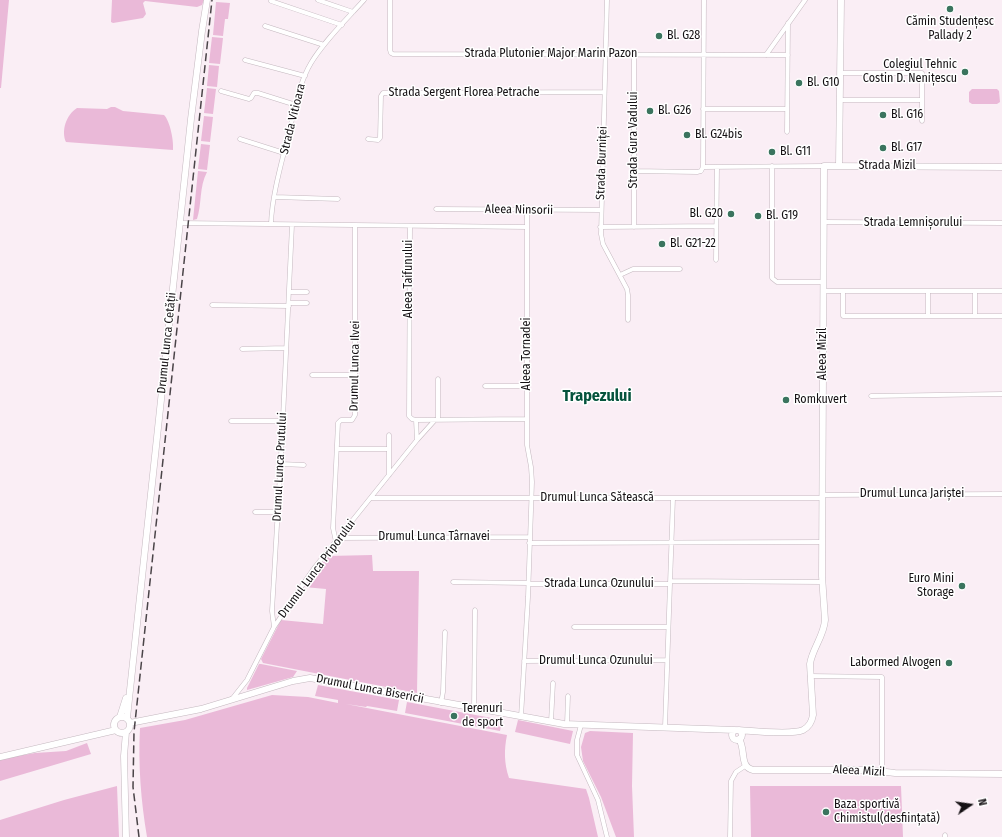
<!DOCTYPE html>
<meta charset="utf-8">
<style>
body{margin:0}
#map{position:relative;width:1002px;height:837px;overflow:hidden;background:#faeef5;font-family:"Fira Sans Condensed",sans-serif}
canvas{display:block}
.north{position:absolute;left:950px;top:785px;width:40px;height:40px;-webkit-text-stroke:3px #fff;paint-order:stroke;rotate:77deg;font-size:11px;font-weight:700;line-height:16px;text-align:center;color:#151114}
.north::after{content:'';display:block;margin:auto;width:14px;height:18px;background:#151114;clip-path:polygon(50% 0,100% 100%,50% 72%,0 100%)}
</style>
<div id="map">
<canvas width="1002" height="837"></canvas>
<div class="north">N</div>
</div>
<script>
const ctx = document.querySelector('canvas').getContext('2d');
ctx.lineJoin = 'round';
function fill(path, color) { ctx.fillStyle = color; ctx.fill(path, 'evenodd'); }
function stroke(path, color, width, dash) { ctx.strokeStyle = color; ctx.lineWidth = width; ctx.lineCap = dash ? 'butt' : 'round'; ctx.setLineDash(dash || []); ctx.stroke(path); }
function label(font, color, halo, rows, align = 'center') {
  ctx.font = font + ' "Fira Sans Condensed",sans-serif'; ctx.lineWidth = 3; ctx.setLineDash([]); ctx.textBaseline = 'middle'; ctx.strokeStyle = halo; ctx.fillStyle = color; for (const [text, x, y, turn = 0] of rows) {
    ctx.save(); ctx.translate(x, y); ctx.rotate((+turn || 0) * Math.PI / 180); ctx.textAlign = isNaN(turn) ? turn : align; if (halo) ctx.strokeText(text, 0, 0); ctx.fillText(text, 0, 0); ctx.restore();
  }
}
fill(new Path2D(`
 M0 0H9L1 88H0Z
 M112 0H204L202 5 197 7 145 1 143 3 146 14 143 18 113 23 111 22Z
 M216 2 230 3 228 19H225L223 36 213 35Z
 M212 37 223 38 220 64 209 63Z
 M209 65 219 66 217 87 207 86Z
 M207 88 216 89 213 114 204 113Z
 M972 89H997L999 91 1000 102 997 104H972L969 102V92Z
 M111 107H115L123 111 164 115C170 121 174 141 173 150L66 142C61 131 66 115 77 108L107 109Z
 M204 116 213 117 210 142 201 141Z
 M201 144 210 145 207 170 198 169Z
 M198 171 207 172C199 187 202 204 197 219L193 220Z
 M372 555 373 571H419L417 693 263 663 261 659 281 620 323 624 326 589 304 587 328 556Z
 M259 664H261L297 671 293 677 247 690V688Z
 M318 685 399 700 397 711 367 706 366 707 346 704 507 735C504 750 504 763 509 778L586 789 589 798 598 837H147C141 801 138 765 140 728L185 720 272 695 308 697 338 703V700L315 696Z
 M407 702 502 720 500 731 405 713Z
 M518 720 573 731 570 744 515 732Z
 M590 731 633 733 632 786 634 837H616L601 797 583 761 581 747 585 733Z
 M87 743 91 754 0 781V759L35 753 66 751Z
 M117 786 119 837H0V820L64 800Z
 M750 786H901L903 837H751Z`), '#eab9d8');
const street = new Path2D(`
 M318 0 353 12
 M390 0V50L391 53 393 54 788 55
 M607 0 601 234 603 244 627 289 628 295V320
 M271 1 342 25
 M265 26 324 45
 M766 55 805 0
 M245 60 305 76
 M221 91 249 99 251 98 254 93H258L296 105
 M840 100H922V73H840
 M922 100V121
 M703 109H787
 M787 132 788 23
 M240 139 284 153
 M368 139 378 140 380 138 381 96 383 93 604 92
 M772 166V278L777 282H823
 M703 167 704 0
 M703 167 824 166
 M634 171 697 172 701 171 703 167
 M275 197 338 199
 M436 209 601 210
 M824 222 1002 223
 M180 223 527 227
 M271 224C272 194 282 162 289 132 295 109 299 83 311 63 325 40 346 20 364 0
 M410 226 409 416 412 419 416 420 527 419
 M600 227 716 226
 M634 227V54
 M716 260 717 167
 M620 275 633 269H680
 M823 291H1002
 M843 291V316H1002
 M975 291V316
 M289 292H307
 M289 303H307
 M212 305 289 306
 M928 316V291
 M242 349 286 348
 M312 375H355
 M485 386H527
 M871 396 1002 394
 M438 419V379
 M416 420 417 440
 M231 421H283
 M337 449H389
 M281 464 304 465
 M389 475V435
 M823 495 1002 494
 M371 498H823
 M255 512H278
 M339 538 529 537
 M336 542 333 528 338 423 341 420H352L355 415V226
 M529 543 822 542
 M670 581 822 582
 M453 582 528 583
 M528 584H670
 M274 627 272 611 282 439 292 225
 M574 627H668
 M524 661 667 660
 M810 676 882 677V772
 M232 699 247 680 274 627 299 590 315 567 417 440 435 420
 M441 703 443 692 445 632
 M474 709 475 610
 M521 717 528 597 532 482 531 467 527 445V210
 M551 722 553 683
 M567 724 568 696
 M581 725 577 740V755L598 800 607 837
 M665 727 673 498
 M945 835V837
 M730 837 731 781 736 772 745 766`);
const secondary = new Path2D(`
 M839 166 841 0
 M114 725a8 8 0 1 1 16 0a8 8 0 1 1-16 0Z
 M120 717 126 698
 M127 718 191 119 202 31 207 0
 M130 723 201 709 293 681 310 678 564 724 735 730
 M739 730C752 731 792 735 803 730 809 727 812 721 813 715L810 664C812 649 824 636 825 620L822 576 824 166 1002 167
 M732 735a5 5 0 1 1 10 0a5 5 0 1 1-10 0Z
 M126 732 124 756 126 837
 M739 739C746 749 739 767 753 770H869L895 773 1002 774
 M0 757 116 730`);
stroke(street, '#c4b8bf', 5);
stroke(secondary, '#c4b8bf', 7);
stroke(street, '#fff', 4);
stroke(secondary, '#fff', 6);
stroke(new Path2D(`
 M139 837 133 787 134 732 212 0`), '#4a4448', 1.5, [8, 4]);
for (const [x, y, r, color] of [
 [950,9,4,"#3a745e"],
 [659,36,4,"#3a745e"],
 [965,72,4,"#3a745e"],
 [799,83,4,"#3a745e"],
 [650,111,4,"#3a745e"],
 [883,115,4,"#3a745e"],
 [687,135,4,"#3a745e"],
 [883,148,4,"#3a745e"],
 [772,152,4,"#3a745e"],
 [731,214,4,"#3a745e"],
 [758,216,4,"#3a745e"],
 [662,244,4,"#3a745e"],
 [786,400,4,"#3a745e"],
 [962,586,4,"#3a745e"],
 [949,663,4,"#3a745e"],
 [454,716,4,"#3a745e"],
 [826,812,4,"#3a745e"]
]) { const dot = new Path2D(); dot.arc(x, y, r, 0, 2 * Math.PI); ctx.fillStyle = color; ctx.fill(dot); stroke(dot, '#fff', 1.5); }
label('12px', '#151114', '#fff', [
 ["Cămin Studențesc",950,22,"center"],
 ["Pallady 2",950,36,"center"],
 ["Bl. G28",667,36],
 ["Colegiul Tehnic",957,65,"right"],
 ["Costin D. Nenițescu",957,79,"right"],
 ["Bl. G10",807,83],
 ["Bl. G26",658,111],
 ["Bl. G16",891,115],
 ["Bl. G24bis",695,135],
 ["Bl. G17",891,148],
 ["Bl. G11",780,152],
 ["Bl. G20",723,214,"right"],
 ["Bl. G19",766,216],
 ["Bl. G21-22",670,244],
 ["Romkuvert",794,400],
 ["Euro Mini",954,579,"right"],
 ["Storage",954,593,"right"],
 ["Labormed Alvogen",941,663,"right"],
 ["Terenuri",462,709],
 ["de sport",462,723],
 ["Baza sportivă",834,805],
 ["Chimistul(desființată)",834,819]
], 'left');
label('12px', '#151114', '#fff', [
 ["Strada Plutonier Major Marin Pazon",551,54],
 ["Strada Sergent Florea Petrache",464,93],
 ["Strada Vitioara",293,119,-76],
 ["Strada Gura Vadului",634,140,-90],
 ["Strada Burniței",602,163,-88],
 ["Strada Mizil",887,166],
 ["Aleea Ninsorii",519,210,1],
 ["Strada Lemnișorului",913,223],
 ["Aleea Taifunului",409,279,-90],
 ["Drumul Lunca Cetății",167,343,-84],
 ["Aleea Tornadei",527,354,-90],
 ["Aleea Mizil",823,354,-90],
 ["Drumul Lunca Ilvei",355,366,-89],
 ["Drumul Lunca Prutului",280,467,-87],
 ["Drumul Lunca Jariștei",912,494],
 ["Drumul Lunca Sătească",597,498],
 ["Drumul Lunca Târnavei",434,537],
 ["Drumul Lunca Priporului",317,569,-53],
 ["Strada Lunca Ozunului",599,584],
 ["Drumul Lunca Ozunului",596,661],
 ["Drumul Lunca Bisericii",370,689,11],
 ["Aleea Mizil",859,771,3]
]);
label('bold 16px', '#05543d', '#fff', [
 ["Trapezului",597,397]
]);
</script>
